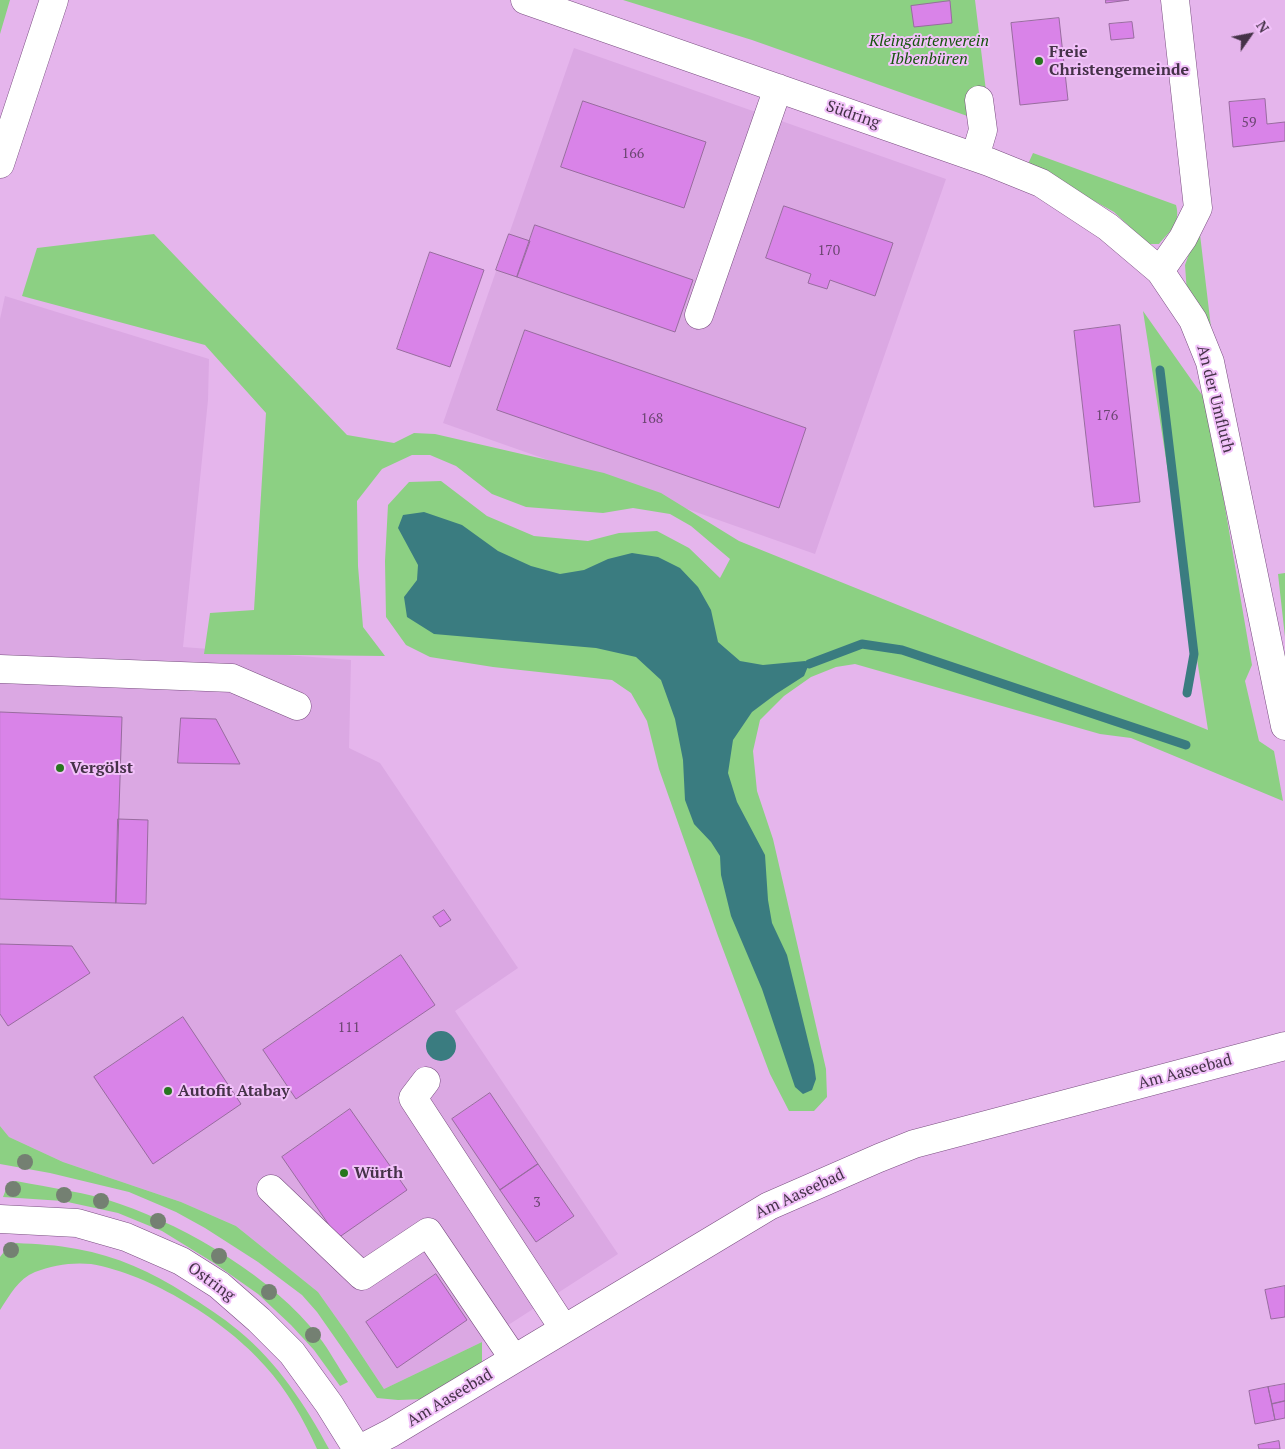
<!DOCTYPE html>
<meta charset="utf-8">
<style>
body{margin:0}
#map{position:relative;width:1285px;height:1449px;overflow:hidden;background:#e5b5ec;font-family:"PT Serif",serif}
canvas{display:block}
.north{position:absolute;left:1225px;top:10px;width:50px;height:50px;-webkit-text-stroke:4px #f2c2fa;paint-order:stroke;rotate:57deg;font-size:14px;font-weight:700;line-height:20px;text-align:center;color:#453248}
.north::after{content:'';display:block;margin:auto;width:18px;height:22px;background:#453248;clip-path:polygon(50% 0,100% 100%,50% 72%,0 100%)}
</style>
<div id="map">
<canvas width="1285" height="1449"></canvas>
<div class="north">N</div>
</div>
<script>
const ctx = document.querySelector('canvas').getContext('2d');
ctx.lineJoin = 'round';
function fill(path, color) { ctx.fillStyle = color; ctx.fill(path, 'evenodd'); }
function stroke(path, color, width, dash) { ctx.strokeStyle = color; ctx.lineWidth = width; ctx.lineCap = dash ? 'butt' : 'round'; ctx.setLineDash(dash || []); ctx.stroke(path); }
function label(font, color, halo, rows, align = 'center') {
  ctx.font = font + ' "PT Serif",serif'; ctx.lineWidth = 4; ctx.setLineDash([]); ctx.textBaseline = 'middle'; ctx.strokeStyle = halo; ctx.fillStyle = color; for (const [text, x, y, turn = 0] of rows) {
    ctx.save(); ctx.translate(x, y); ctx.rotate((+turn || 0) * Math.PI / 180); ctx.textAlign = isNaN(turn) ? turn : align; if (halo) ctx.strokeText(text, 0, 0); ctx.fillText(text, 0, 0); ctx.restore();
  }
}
fill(new Path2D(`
 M574 48 946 179 815 554 443 423Z
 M5 296 209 359 208 400 183 647 351 660 349 748 380 763 518 968 455 1011 618 1254 482 1342 384 1389 347 1333 318 1292 236 1226 181 1202 63 1162 9 1137 0 1126V319Z`), '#dba8e3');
fill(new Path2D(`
 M0 0H10L0 34Z
 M623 0H975L990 124 752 40Z
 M1033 153 1176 205C1181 223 1170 231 1159 244H1148L1114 212 1028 164Z
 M1199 226 1212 336 1187 293 1185 265Z
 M154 234 347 435 394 443 414 433 435 434 604 473 661 493 739 541 1208 730 1143 311 1207 402 1252 665 1245 681 1259 741 1274 751 1283 801 1131 738 1100 734 855 664 836 667 811 677 784 696 760 720 753 751 757 791 773 839 826 1069 827 1097 814 1111H789L770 1074 718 936 659 769 647 721 631 693 612 680 493 667 430 657 406 645 386 617 385 561 388 505 409 482 441 481 487 516 534 536 588 541 619 533 657 531 689 548 720 578 730 559 691 526 670 514 633 508 603 513 526 507 492 494 456 466 430 455H412L382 469 357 501 358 566 363 627 385 656 204 654 210 613 254 610 266 413 205 345 22 296 37 248Z
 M1285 573V637L1278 574Z
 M0 1126 9 1137 63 1162 181 1202 236 1226 318 1292 347 1333 384 1389 482 1342V1367L425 1399 398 1400 377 1398 317 1312 302 1295 258 1262 205 1228 176 1212 129 1192 50 1173 0 1164Z
 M16 1181C50 1188 87 1192 120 1204 190 1228 273 1278 319 1337 330 1351 338 1367 348 1382L340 1386 314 1350 291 1325 258 1294 214 1263 162 1231 118 1213 63 1201 3 1197 8 1184Z
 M16 1243C37 1244 57 1245 77 1249 117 1256 152 1272 186 1294 204 1305 222 1317 239 1331 277 1362 306 1406 329 1449H317C304 1420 287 1390 265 1366 226 1321 150 1274 91 1264 73 1262 52 1265 35 1272 18 1279 10 1295 0 1310V1257L7 1248Z`), '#8cd083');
fill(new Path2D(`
 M424 512 462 525 498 551 531 566 560 574 584 570 608 559 632 553 658 557 680 568 698 587 711 610 718 642 740 661 763 665 805 661 809 664 804 676 776 694 752 712 733 740 728 773 737 802 765 855 768 900 772 923 787 955 814 1065 816 1079 812 1090 803 1094 795 1087 762 989 731 916 721 875 720 856 711 842 694 824 685 800 683 760 675 719 661 680 636 657 596 648 434 634 407 617 404 597 417 580 418 565 398 528 403 515Z
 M426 1046a15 15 0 1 1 30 0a15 15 0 1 1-30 0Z`), '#3a7c80');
stroke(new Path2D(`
 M1160 370 1194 654 1187 693
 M809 664 862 644 902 650 1186 745`), '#3a7c80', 9);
const building = new Path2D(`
 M1106 0H1129L1106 3Z
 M950 1 952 23 914 27 911 6Z
 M1059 18 1068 100 1020 105 1011 23Z
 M1132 22 1134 38 1111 40 1109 24Z
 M1265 99 1267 124 1285 122V141L1233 147 1229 102Z
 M583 101 706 142 684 208 561 167Z
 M784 206 893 243 875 296 830 280 827 289 808 283 811 274 766 258Z
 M535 225 693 280 675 332 517 277Z
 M509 234 530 241 517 277 496 270Z
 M430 252 484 270 450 367 397 349Z
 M1120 325 1140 502 1094 507 1074 331Z
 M525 330 806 428 779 508 497 410Z
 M0 712 122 717 116 903 0 899Z
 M181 718 216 719 240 764 178 763Z
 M118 819 148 820 146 904 116 903Z
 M444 910 451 920 440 927 433 917Z
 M0 944 72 946 90 973 8 1026 0 1014Z
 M401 955 435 1005 296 1099 263 1050Z
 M183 1017 241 1104 153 1164 94 1077Z
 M490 1093 538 1164 500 1190 452 1119Z
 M350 1109 407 1190 338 1238 282 1157Z
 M538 1164 574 1216 536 1242 500 1190Z
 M436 1274 467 1320 397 1368 366 1322Z
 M1285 1286V1317L1271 1319 1265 1290Z
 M1285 1384V1401L1272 1404 1268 1387Z
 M1268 1387 1275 1420 1255 1424 1249 1391Z
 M1285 1401V1418L1275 1420 1272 1404Z
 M1279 1441 1280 1449H1259L1258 1445Z`);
fill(building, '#d983e8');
stroke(building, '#986c9f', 1);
const minor = new Path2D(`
 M525 0 989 162 1041 183 1108 227 1160 271 1193 320 1210 362 1285 726
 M975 157 983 130 979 100
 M1160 271 1183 238 1198 208 1175 0
 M699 315 778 88
 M0 669 232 678 297 706
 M426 1081 413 1098 564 1329
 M271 1189 362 1276 428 1232 514 1359
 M0 1219 77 1223 126 1237 181 1261 219 1285 259 1320 292 1353 329 1404 357 1449
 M360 1449 391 1433 769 1206 879 1158 914 1144 1285 1046`);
const major = new Path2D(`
 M0 164 54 0`);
stroke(minor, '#794f80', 29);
stroke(major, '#794f80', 29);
stroke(minor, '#fff', 28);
stroke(major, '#fff', 28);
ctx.fillStyle = '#748072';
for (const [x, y] of [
 [25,1162],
 [13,1189],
 [64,1195],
 [101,1201],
 [158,1221],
 [11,1250],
 [219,1256],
 [269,1292],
 [313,1335]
]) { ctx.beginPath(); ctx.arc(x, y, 8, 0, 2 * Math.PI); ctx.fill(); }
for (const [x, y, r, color] of [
 [1039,61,5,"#27761e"],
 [60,768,5,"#27761e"],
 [168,1091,5,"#27761e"],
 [344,1173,5,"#27761e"]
]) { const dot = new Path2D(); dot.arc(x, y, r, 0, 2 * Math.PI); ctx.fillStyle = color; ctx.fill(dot); stroke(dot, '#f2c2fa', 2); }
label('14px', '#6a4670', null, [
 ["59",1249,123],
 ["166",633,154],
 ["170",829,251],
 ["176",1107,416],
 ["168",652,419],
 ["111",349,1028],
 ["3",537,1203]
]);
label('italic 16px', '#17550f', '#f2c2fa', [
 ["Kleingärtenverein",929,41],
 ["Ibbenbüren",929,59]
]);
label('bold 16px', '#453248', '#f2c2fa', [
 ["Freie",1049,52],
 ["Christengemeinde",1049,70],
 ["Vergölst",70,768],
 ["Autofit Atabay",178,1091],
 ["Würth",354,1173]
], 'left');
label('16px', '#453248', '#f2c2fa', [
 ["Südring",853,115,19],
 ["An der Umfluth",1215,399,76],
 ["Am Aaseebad",1185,1072,-15],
 ["Am Aaseebad",800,1194,-25],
 ["Ostring",211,1282,36],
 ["Am Aaseebad",450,1398,-31]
]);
</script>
